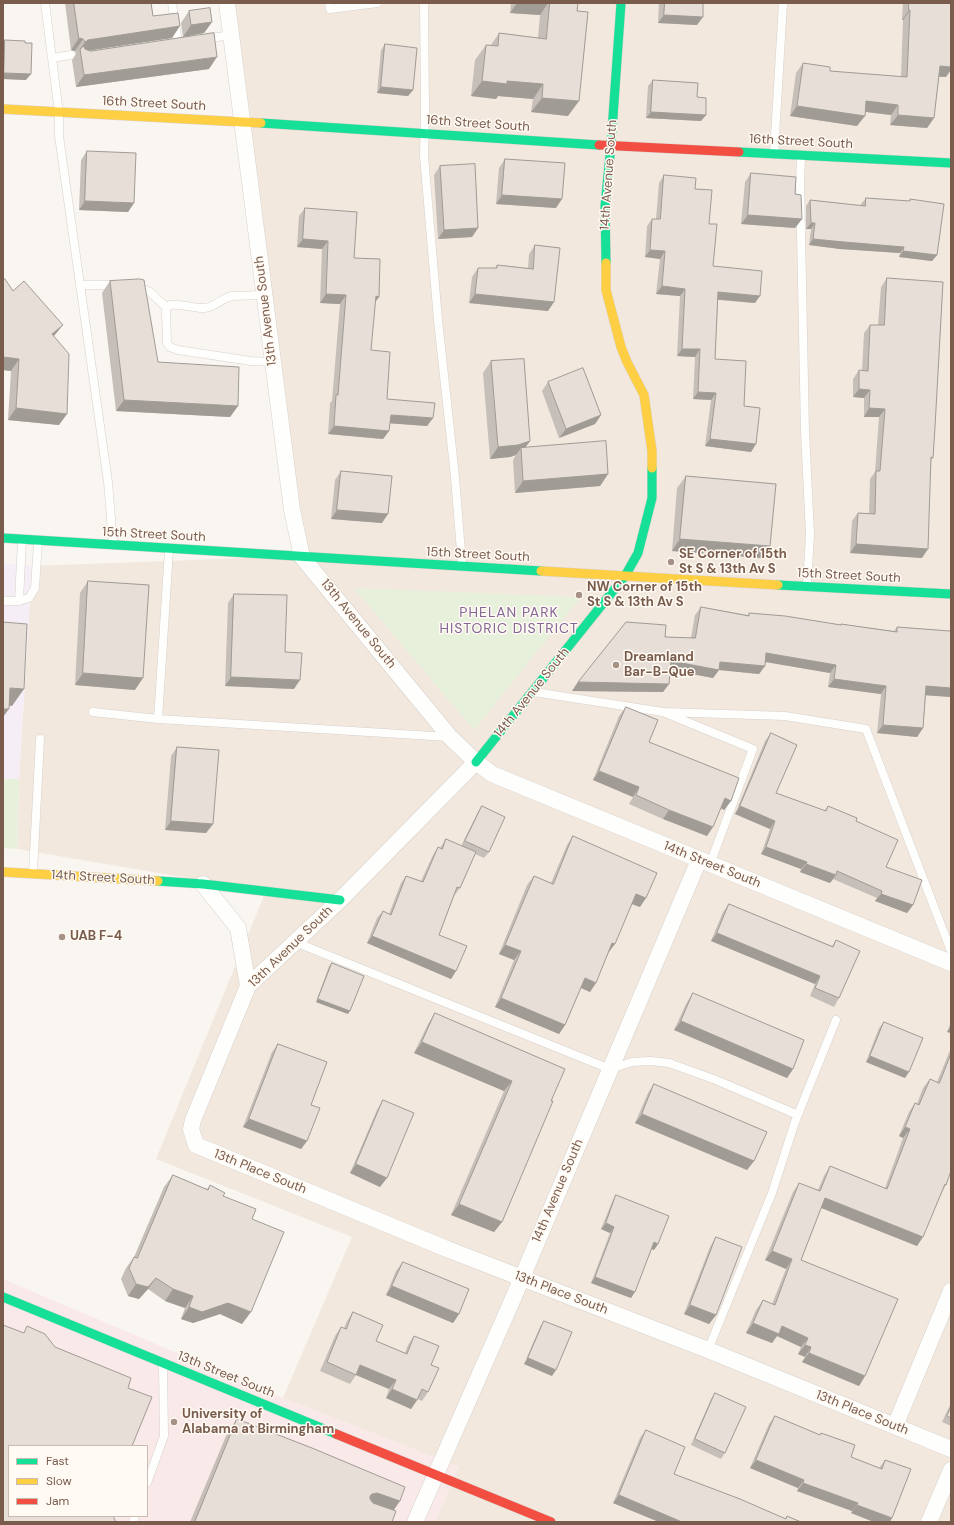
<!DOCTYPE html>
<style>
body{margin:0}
#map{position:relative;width:954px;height:1525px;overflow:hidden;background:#f9f5f0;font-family:"DM Sans",sans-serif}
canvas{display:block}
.frame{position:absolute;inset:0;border:4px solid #7a5c4d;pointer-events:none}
.legend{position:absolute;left:8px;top:1445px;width:140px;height:72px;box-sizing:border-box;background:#fffaf3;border:1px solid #cabbb1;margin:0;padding:5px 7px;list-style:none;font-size:12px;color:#7a5c4d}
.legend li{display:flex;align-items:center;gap:8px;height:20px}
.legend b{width:20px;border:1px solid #cabbb1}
</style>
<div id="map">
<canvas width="954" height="1525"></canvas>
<div class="frame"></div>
<ul class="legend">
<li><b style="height:5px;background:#16e098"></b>Fast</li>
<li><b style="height:5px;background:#ffcf43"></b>Slow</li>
<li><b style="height:5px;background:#f24e42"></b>Jam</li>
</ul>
</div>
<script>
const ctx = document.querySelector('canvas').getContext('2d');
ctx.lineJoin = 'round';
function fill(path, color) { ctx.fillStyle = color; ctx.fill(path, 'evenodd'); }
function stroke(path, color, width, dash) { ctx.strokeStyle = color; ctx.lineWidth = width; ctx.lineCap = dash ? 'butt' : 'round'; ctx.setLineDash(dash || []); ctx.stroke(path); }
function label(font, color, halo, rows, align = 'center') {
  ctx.font = font + ' "DM Sans",sans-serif'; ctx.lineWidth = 3; ctx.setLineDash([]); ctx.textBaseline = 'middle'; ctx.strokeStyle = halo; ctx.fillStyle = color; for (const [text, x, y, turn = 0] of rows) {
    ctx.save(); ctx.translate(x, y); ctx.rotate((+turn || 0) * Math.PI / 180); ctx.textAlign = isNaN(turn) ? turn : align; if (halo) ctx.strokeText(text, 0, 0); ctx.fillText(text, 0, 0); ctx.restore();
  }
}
fill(new Path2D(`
 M226 3H951V1522H435L459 1467 283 1398 352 1237 156 1159 266 891 17 849 19 779 32 566 302 556Z`), '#f2e8de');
fill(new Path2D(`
 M3 564 32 566 19 779H3Z`), '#f6eef6');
fill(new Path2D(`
 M3 1279 283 1398 459 1467 435 1522H3ZM9 1446H147V1516H9Z`), '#fae9e9');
fill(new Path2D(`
 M354 588 581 597 474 730Z
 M3 779H19L17 849 3 848Z`), '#e7f0db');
const lane = new Path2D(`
 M45 3 59 113V136L108 482 113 543
 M172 3 178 43
 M329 3 330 9 377 3
 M424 3 425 110 424 156 438 320 455 477 462 564
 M204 39 231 35
 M52 58 71 55
 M774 153 783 3
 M801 156 800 183 805 432 810 534 807 586
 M80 285H118
 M135 286 150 292 167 308
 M264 295 232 296C222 298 215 307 205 308 194 309 182 303 170 305L167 308 166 312 167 343 170 347 178 350 251 361 272 362
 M3 601H19L29 598 35 588 38 542
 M19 601 22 540
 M534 692 663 712 753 749 710 864
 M93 712 158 719 449 737
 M663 712 785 716 866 729 951 951
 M158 719 169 550
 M33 873 40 739
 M295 942 610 1069 632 1062 651 1061 669 1063 716 1080 798 1115
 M708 1350 772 1193 795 1122 836 1020
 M147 1483 164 1436 163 1365
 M133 1522 135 1516`);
const street = new Path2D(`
 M227 3 292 510 302 557 450 737 476 762 492 774 951 963
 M476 762 340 900 248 986 193 1120 191 1129 196 1145 447 1249 708 1350 951 1449
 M203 884 238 928 248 986
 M895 1426 951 1291
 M415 1522 515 1294 699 860
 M929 1522 951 1470`);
const fast = new Path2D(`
 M261 123 599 145
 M739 152 951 163
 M606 263 605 206 611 145 621 3
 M3 538 541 571
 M778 585 951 594
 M476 762 625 576 638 553 652 498V468
 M158 881 203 884 340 900
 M3 1297 336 1434`);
const slow = new Path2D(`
 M3 109 261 123
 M606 263V290L621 347 627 362 644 395 652 451V468
 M541 571 778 585
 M3 872 158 881`);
const jam = new Path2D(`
 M599 145 739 152
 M336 1434 551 1522`);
stroke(lane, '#d7d1cb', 9);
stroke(street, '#d7d1cb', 17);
stroke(fast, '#d9d2cb', 10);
stroke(slow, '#d9d2cb', 10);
stroke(jam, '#d9d2cb', 10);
stroke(lane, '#fefefd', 8);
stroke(street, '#fefefd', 16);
stroke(fast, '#16e098', 9);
stroke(slow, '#ffcf43', 9);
stroke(jam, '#f24e42', 9);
fill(new Path2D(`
 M65 3H151L153 16 172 38 89 50 209 69 76 87 72 60 76 54 75 51 71 50Z
 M511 3H578L568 116 531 112 533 99 498 96 496 99 471 96 475 60 486 45H491L499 33 538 38 540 15 510 13Z
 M659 3H703L697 25 658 23Z
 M903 3H951L946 77H939L934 118 927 128 890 125 891 115 865 112 857 126 790 116 796 73 803 63 830 71 901 77 903 20H902Z
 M189 11 212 22 204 33 183 37 181 23Z
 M5 40 25 43 26 80 3 79V43Z
 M385 44 413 90 408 96 377 93 381 50Z
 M653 80 697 97 706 115 701 121 646 118 648 86Z
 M87 151 134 203 128 212 79 210 81 160Z
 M505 159 556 208 496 204 499 168Z
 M440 166 478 228 472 237 438 239 434 175Z
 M751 173 795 194 802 219 795 228 741 224 745 182Z
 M664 175 695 189 709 224 713 266 755 303 718 300 715 359 744 406 756 444 751 452 705 446 711 400 693 399 695 357 677 356 680 296 656 294 660 259 645 257 647 226 652 219H656L659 183Z
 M866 198 909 201 910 199 937 255 932 261 899 257 900 253 840 249 809 245 811 229H806V206L810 200 861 206V204Z
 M305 208 354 258 379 297 375 301 371 350 387 399 433 418 427 426 390 423 389 431 383 439 328 434 330 403 332 401 340 304 320 303 322 249 297 247 299 216Z
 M535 245 548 311 469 303 472 277 478 268H495L497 265 528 268 529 254Z
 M887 278 933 458 931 460 922 558 850 553 852 521 858 513H869L870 479 875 472 879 417H864V398L853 397V379L859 370 862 371 864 333 870 325H878L881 287Z
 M3 279 13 291 54 336 59 425 8 420 11 371 3 370Z
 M110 281 158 362 238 406 230 417 116 411 102 293Z
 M491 361 530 441 525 448 608 474 600 486 515 493 513 460 516 455 510 457 490 459 483 373Z
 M548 382 601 415 595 424 559 438 542 391Z
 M341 471 382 523 331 519 335 480Z
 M686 476 762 558 672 551 677 488Z
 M88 581 135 690 75 685 80 593Z
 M234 594 285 652 294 689 225 686 228 603Z
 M701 607 748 615 749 613 840 625 841 624 894 631 897 627 949 631 951 630V697L926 695 923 728 917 737 877 733 881 694 828 687 830 673 765 662V666L759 674 719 670 713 678 670 670 669 684 663 692 572 691 578 682 691 638 695 615Z
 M626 707 649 742 731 801 724 810 721 808 707 836 663 819 629 804 633 797 593 780 619 716Z
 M771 733 776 793 824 811 828 806 856 821 886 867 913 905 907 913 875 901 877 898 833 879 830 883 800 872 801 869 761 854 770 829 735 814 765 741Z
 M177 747 213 824 206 833 165 830 171 756Z
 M482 806 489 852 484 858 475 854 460 888 454 896 439 935 456 971 451 979 367 943 377 918 383 911 389 914 401 883 406 876 421 881 433 855 438 847 440 848 446 839 461 846 478 812Z
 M573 836 640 907 632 904 590 992 581 988 565 1025 559 1034 495 1007 514 960 499 954 527 885 534 876 551 883 567 845Z
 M729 904 832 946 836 940 839 998 834 1007 810 996 815 984 711 941 723 912Z
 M332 963 348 1014 316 1002 329 966Z
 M693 993 793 1069 787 1078 674 1030 687 1002Z
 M435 1013 551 1101 502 1222 494 1232 451 1215 504 1091 414 1053 428 1024Z
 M884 1022 905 1078 866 1062 879 1028Z
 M951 1022V1033L947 1032Z
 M278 1044 311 1105 307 1141 301 1149 243 1127 272 1052Z
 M951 1048V1171L946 1185 943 1190 917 1246 821 1208 801 1260 865 1376 859 1386 802 1362 805 1357 798 1354 801 1347 777 1336 772 1343 746 1333 756 1310 763 1300 772 1304 786 1269 765 1260 793 1192 799 1183 818 1190 824 1176 830 1166 885 1188 903 1138 899 1136 909 1112 915 1103 917 1104 923 1088 930 1079 937 1082Z
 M654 1084 754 1161 747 1170 635 1123 648 1093Z
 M383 1100 380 1187 350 1173 377 1110Z
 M173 1175 207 1189 210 1185 252 1219 242 1324 220 1314 193 1323 181 1319 185 1308 165 1301 148 1289 139 1299 128 1296 121 1279 126 1268 134 1257 164 1187Z
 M616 1195 658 1244 654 1250 652 1249 631 1298 591 1283 610 1233 601 1229 612 1202Z
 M716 1237V1315L709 1324 684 1314 710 1247Z
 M403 1262 459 1314 453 1323 386 1295 396 1271Z
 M353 1312 376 1341 405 1353 408 1345 414 1336 431 1365 428 1392 422 1401 418 1399 411 1409 386 1398 389 1389 356 1375 350 1384 320 1371 335 1336 341 1327 344 1328 347 1321Z
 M544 1321 552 1376 524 1364 540 1327Z
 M715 1393 725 1453 721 1459 691 1445 711 1399Z
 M951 1403V1426L942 1422Z
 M775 1416 820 1435 821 1433 851 1457 879 1468 885 1460 890 1522H874L851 1513 852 1511 797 1491 798 1488 750 1468 769 1424Z
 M237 1419 394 1510 392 1522H190L226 1436Z
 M646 1430 674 1474 785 1519 787 1516 801 1522H659L613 1503 640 1438Z`), '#c6bfb9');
fill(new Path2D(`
 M517 3H548L540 15 510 13Z
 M909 10H910L903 20H902Z
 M664 15 703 17 697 25 658 23Z
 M212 22 204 33 183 37 191 25Z
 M180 26 172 38 80 52V49L85 42 88 40Z
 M79 38 83 39 75 51 71 50Z
 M217 57 209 69 76 87 84 75Z
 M940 66 951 67V70L946 77 933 76Z
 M4 73 31 74 26 80 3 79V74Z
 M482 81H507L543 84 533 99 498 96 496 99 471 96Z
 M381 87 413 90 408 96 377 93Z
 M542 98 579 101 568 116 531 112Z
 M866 101 898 105 891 115 859 111Z
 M797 106 865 116 857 126 790 116Z
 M651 112 706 115 701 121 646 118Z
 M898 115 934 118 927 128 890 125Z
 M502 195 562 199 556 208 496 204Z
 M85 201 134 203 128 212 79 210Z
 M748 215 802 219 795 228 741 224Z
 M811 223H815L811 229H806Z
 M478 228 472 237 438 239 444 230Z
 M303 239 328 241 322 249 297 247Z
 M813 239 904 247 900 253 840 249 809 245Z
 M650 250 665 251 660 259 645 257Z
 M903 251 937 255 932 261 899 257Z
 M662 286 685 289 680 296 656 294Z
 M718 292 760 296 755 303 713 299Z
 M326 294 346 295 340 304 320 303Z
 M475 294 554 302 548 311 469 303Z
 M376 296 379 297 373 305Z
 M63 325 54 336 52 334Z
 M682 349H700L695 357 677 356Z
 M3 357 19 359 11 371 3 370Z
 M859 389 870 390 864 398 853 397Z
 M698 392 716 393 711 400 693 399Z
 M124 400 238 406 230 417 116 411Z
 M16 408 67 414 59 425 8 420Z
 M869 408 885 409 879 417H864Z
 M391 415 433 418 427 426 385 423Z
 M601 415 595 424 559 438 566 429Z
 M334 426 389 431 383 439 328 434Z
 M710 439 756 444 751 452 705 446Z
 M530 441 522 452 521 448 516 455 510 457 490 459 498 447Z
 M608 474 600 486 515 493 523 481Z
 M337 510 388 514 382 523 331 519Z
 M680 539 770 546 762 558 672 551Z
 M856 544 928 549 922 558 850 553Z
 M766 653 836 665 830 673 760 661Z
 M671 661 720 662 765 666 759 674 719 670 713 678 666 669Z
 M83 673 143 678 135 690 75 685Z
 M231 677 300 680 294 689 225 686Z
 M834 679 886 686 881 694 828 687Z
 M578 682 669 684 663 692 572 691Z
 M926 686 951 688V697L921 695Z
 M10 688 24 689 12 706 3 705Z
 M3 709H9L3 717Z
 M883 725 923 728 917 737 877 733Z
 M599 771 639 787 633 797 593 780Z
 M725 798 731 801 724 810 719 807Z
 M740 806 775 821 770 829 735 814Z
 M669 810 713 827 707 836 663 819Z
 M171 821 213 824 206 833 165 830Z
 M766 847 807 862 801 869 761 854Z
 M806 864 836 875 830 883 800 872Z
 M636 894 646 898 640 907 629 903Z
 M881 894 913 905 907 913 875 901Z
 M717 933 820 976 815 984 711 941Z
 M372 936 456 971 451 979 367 943Z
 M612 943 615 944 608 953Z
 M505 945 521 951 514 960 499 954Z
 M585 978 596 983 590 992 579 987Z
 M501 998 565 1025 559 1034 495 1007Z
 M318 999 350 1011 348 1014 316 1002Z
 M681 1021 793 1069 787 1078 674 1030Z
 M951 1026V1033L947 1032Z
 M422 1042 512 1081 504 1091 414 1053Z
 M870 1056 909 1072 905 1078 866 1062Z
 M642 1114 754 1161 747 1170 635 1123Z
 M249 1119 307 1141 301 1149 243 1127Z
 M905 1127 910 1129 903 1138 899 1136Z
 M356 1164 387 1178 380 1187 350 1173Z
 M825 1198 923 1237 917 1246 819 1207Z
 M459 1204 502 1222 494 1232 451 1215Z
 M606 1223 614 1227 610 1233 601 1229Z
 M654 1242 658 1244 654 1250 650 1248Z
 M772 1251 792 1259 786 1269 765 1260Z
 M595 1277 635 1292 631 1298 591 1283Z
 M156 1278 148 1289 139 1299 128 1296 136 1284Z
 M392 1286 459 1314 453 1323 386 1295Z
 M173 1289 193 1296 185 1308 165 1301Z
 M228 1303 251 1312 242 1324 220 1314 193 1323 181 1319 189 1307Z
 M690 1305 716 1315 709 1324 684 1314Z
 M753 1323 782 1326 808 1338 801 1347 777 1336 772 1343 746 1333Z
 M805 1345 811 1347 805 1357 798 1354Z
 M809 1353 865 1376 859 1386 802 1362Z
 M528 1358 556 1370 552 1376 524 1364Z
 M360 1365 396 1380 389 1389 356 1375Z
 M392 1389 417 1400 411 1409 386 1398Z
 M756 1460 804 1480 798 1488 750 1468Z
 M803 1483 858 1503 852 1511 797 1491Z
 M377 1493 400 1501 389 1517 361 1510 372 1494Z
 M619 1495 682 1522H659L613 1503Z
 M857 1505 892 1518 890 1522H874L851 1513Z`), '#a19b96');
const building = new Path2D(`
 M74 3H151L153 16 178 13 180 26 88 40 85 42 83 39 79 38Z
 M550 3H578L577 11 588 12 579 101 542 98 543 84 507 81V84L482 81 486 45 498 46 499 33 546 39Z
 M665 3H703V17L664 15Z
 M909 3H951V67L940 66 934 118 898 115V105L866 101 865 116 797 106 803 63 830 67V71L907 77 910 10H909Z
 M210 8 212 22 191 25 189 11Z
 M214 33 217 57 84 75 80 49 84 46 85 49 90 51Z
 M5 40 25 41V43H32L31 74 4 73Z
 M385 44 417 48 413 90 381 87Z
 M653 80 698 83 697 97 706 98V115L651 112Z
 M87 151 136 153 134 203 85 201Z
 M505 159 565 163 562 199 502 195Z
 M475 164 478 228 444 230 440 166Z
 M751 173 796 177 795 194 801 195 802 219 748 215Z
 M664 175 696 178 695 189 712 190 709 224H717L713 266 762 271 760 296 718 292 715 359 746 361 744 406 760 408 756 444 710 439 716 393 698 392 700 349H682L685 289 662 286 665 251 650 250 652 219H660Z
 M866 198 910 201V199L944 204 937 255 903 251 904 247 844 242 813 239 815 223H811L810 200 865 206Z
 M305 208 357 212 354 258 380 259 379 297 376 296 371 350 390 352 387 399 435 403 433 418 391 415 389 431 334 426 336 395H338L346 295 326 294 328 241 303 239Z
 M535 245 560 248 554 302 475 294 478 268H497V265L533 269Z
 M887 278 943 282 935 427 933 458 931 457 928 549 856 544 858 513 875 514 876 471H880L885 409 869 408 870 390 859 389V370L868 371 870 325H884Z
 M3 279H5L13 291 24 281 63 325 52 334 69 354 67 414 16 408 19 359 3 357Z
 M140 279 144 280 158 362 239 367 238 406 124 400 110 281Z
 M524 359 530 441 518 445 498 447 491 361Z
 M583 368 601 415 566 429 548 382Z
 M606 441 608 474 523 481 521 448Z
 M341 471 392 476 388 514 337 510Z
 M686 476 776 484 770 546 680 539Z
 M88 581 149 585 143 678 83 673Z
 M234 594 287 595 285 652 302 653 300 680 231 677Z
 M701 607 749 616V613L785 616 841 625V624L897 632V627L950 631V630H951V688L926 686 923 728 883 725 886 686 834 679 836 665 766 653 765 666 720 662 719 670 671 661 669 684 578 682 626 622 666 625 665 637 695 638Z
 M3 622 27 624 24 689 10 688 9 709H3Z
 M626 707 658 720 649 742 739 778 731 801 725 798 713 827 669 810 636 795 639 787 599 771Z
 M771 733 797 745 776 793 826 811 828 806 857 818 856 821 898 840 886 867 922 880 913 905 881 894 882 891 837 871 836 875 806 864 807 862 766 847 775 821 740 806Z
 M177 747 219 750 213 824 171 821Z
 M482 806 505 817 489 852 465 841Z
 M573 836 657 873 646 898 636 894 615 944 612 943 596 983 585 978 565 1025 501 998 521 951 505 945 534 876 553 884Z
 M446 839 476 852 460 888 457 887 439 935 467 946 456 971 372 936 383 911 391 915 406 876 423 882 438 847 442 849Z
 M729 904 833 947 836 940 860 951 839 998 815 988 820 976 717 933Z
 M332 963 364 976 350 1011 318 999Z
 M693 993 804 1040 793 1069 681 1021Z
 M435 1013 565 1069 551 1101H553L502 1222 459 1204 512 1081 422 1042Z
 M884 1022 923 1038 909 1072 870 1056Z
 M278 1044 327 1062 311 1105 320 1108 307 1141 249 1119Z
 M951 1054V1171L946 1185 945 1184 923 1237 825 1198 801 1260 898 1299 865 1376 809 1353 811 1347 805 1345 808 1338 782 1326 779 1334 753 1323 763 1300 775 1305 792 1259 772 1251 799 1183 820 1191 830 1166 887 1189 910 1129 905 1127 915 1103 919 1105 930 1079 939 1083Z
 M654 1084 767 1132 754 1161 642 1114Z
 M383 1100 414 1113 387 1178 356 1164Z
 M173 1175 208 1190 210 1185 225 1193 223 1196 256 1209 252 1219 284 1232 251 1312 228 1303 202 1312 189 1307 193 1296 173 1289 156 1278 148 1287 136 1284 129 1268 134 1257 137 1258Z
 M616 1195 669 1216 658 1244 654 1242 635 1292 595 1277 614 1227 606 1223Z
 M716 1237 742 1247 716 1315 690 1305Z
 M403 1262 469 1289 459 1314 392 1286Z
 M353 1312 383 1325 376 1341 407 1354 414 1336 439 1346 431 1365 439 1368 428 1392 422 1389 417 1400 392 1389 396 1380 360 1365 356 1375 327 1362 341 1327 346 1329Z
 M544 1321 572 1332 556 1370 528 1358Z
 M3 1325 24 1333 27 1326 45 1334 55 1347 131 1378 128 1388 152 1397 132 1446H9V1516H113L116 1522H3Z
 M715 1393 746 1407 725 1453 695 1439Z
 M951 1407V1418L947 1416Z
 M775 1416 820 1435 821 1433 855 1445 851 1457 882 1469 885 1460 911 1469 892 1518 857 1505 858 1503 803 1483 804 1480 756 1460Z
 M237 1419 312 1448 405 1487 400 1501 377 1493 372 1494 370 1496V1499L373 1503 396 1511 392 1522H195Z
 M646 1430 685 1447 674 1474 740 1499 786 1519 787 1516 801 1522H682L619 1495Z`);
fill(building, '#e6ded7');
stroke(building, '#a19b96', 1);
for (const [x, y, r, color] of [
 [671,562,4,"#a69286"],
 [579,595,4,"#a69286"],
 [616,665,4,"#a69286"],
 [62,937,4,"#a69286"],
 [174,1422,4,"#a69286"]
]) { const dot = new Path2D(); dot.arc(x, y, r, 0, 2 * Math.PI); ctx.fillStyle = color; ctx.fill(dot); stroke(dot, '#fffaf3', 1.5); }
label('13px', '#7a5c4d', '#fffaf3', [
 ["16th Street South",154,104,3],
 ["16th Street South",478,124,4],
 ["16th Street South",801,142,3],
 ["14th Avenue South",609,175,-86],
 ["13th Avenue South",266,311,-97],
 ["15th Street South",154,535,3],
 ["15th Street South",478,555,3],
 ["15th Street South",849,576,3],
 ["13th Avenue South",358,624,51],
 ["14th Avenue South",532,693,-51],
 ["14th Street South",712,865,22],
 ["14th Street South",103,878,3],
 ["13th Avenue South",291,947,-44],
 ["13th Place South",260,1172,22],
 ["14th Avenue South",558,1191,-67],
 ["13th Place South",561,1293,21],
 ["13th Street South",226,1375,22],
 ["13th Place South",862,1413,22]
]);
label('bold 13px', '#7a5c4d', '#fffaf3', [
 ["SE Corner of 15th",679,555],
 ["St S & 13th Av S",679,570],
 ["NW Corner of 15th",587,588],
 ["St S & 13th Av S",587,603],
 ["Dreamland",624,658],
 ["Bar-B-Que",624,673],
 ["UAB F-4",70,937],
 ["University of",182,1415],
 ["Alabama at Birmingham",182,1430]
], 'left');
ctx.letterSpacing = '1px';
label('14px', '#846695', '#fffaf3', [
 ["PHELAN PARK",509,613],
 ["HISTORIC DISTRICT",509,629]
]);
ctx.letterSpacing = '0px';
</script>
